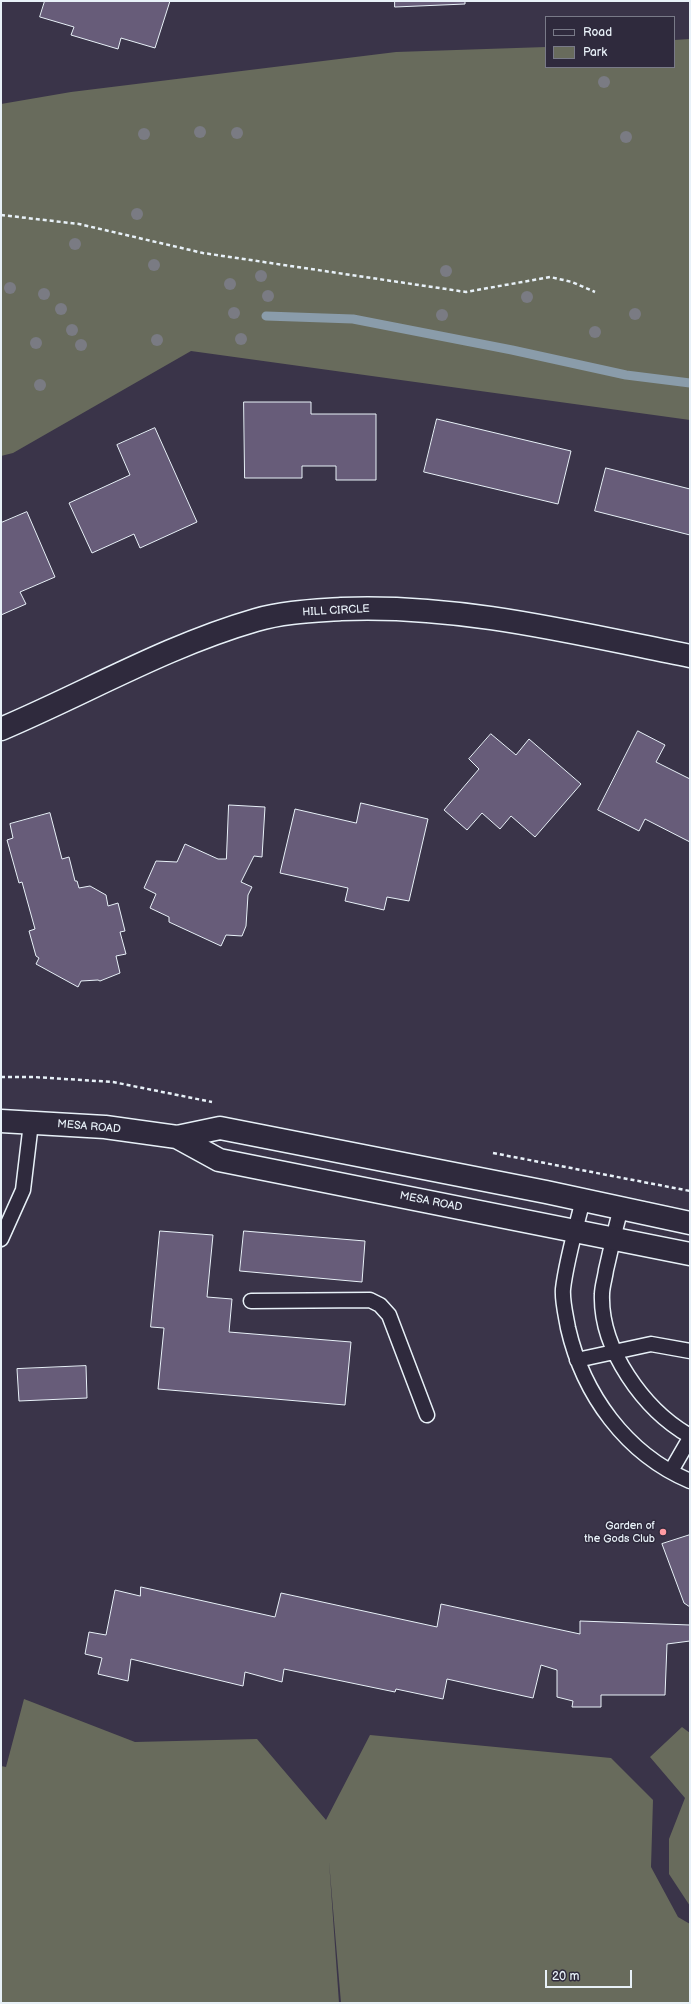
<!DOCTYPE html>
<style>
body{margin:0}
#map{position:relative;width:691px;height:2004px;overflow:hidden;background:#3a3449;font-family:"Balsamiq Sans",sans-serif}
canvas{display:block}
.frame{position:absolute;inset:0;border:2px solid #e8f1f8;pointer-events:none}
.legend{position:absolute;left:545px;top:16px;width:130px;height:52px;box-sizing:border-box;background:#2f2a3d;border:1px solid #797a88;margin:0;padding:5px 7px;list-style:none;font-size:12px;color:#e8f1f8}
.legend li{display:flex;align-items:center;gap:8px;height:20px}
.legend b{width:20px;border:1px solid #797a88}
.scale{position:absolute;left:545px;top:1970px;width:87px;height:18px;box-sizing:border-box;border:2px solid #e8f1f8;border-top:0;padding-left:5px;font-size:12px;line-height:14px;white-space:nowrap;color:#e8f1f8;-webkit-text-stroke:3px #2f2a3d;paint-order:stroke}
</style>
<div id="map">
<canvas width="691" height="2004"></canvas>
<div class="frame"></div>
<ul class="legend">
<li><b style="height:5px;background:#2f2a3d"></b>Road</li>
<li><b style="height:11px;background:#686b5c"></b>Park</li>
</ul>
<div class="scale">20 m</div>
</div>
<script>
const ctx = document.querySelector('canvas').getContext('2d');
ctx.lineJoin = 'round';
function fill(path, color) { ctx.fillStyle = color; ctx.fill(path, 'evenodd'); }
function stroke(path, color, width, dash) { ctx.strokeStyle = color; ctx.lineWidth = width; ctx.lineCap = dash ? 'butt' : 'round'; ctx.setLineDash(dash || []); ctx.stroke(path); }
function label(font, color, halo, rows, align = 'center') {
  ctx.font = font + ' "Balsamiq Sans",sans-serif'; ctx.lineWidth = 3; ctx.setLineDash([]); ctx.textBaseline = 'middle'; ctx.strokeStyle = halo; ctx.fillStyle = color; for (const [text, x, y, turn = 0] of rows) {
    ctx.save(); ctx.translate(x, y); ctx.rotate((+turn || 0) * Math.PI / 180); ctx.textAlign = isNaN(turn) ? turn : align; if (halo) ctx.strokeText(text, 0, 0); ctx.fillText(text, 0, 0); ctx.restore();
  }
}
fill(new Path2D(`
 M690 39V420L191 351 13 453 1 456V104L71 92 396 52 546 47V67H674V40Z
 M24 1699 135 1742 257 1739 326 1820 370 1735 611 1758 653 1800 651 1867 678 1917 690 1924V2003H341L329 1861 339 2003H1V1766L6 1767Z
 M682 1727 690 1733V1906L669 1874V1839L685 1798 650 1757Z`), '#686b5c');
stroke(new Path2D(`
 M266 316 353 319 512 350 626 375 690 383`), '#8a9caa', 9);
const building = new Path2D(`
 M45 1H170L155 48 121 38 118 49 71 35 74 27 40 17Z
 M395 1H465V4L395 7Z
 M244 402H311V414H376V480H336V466H302V478H245Z
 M437 419 571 451 558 504 424 472Z
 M155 428 197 522 140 548 134 534 92 553 69 503 130 475 117 445Z
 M606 468 690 489V535L595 511Z
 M27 512 55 577 20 592 26 604 1 615V523Z
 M638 731 665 745 656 762 690 779V842L645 819 639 831 598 810Z
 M491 734 516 755 529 739 581 784 535 837 511 816 500 829 482 813 467 830 444 810 479 769 469 759Z
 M361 803 428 819 409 901 387 897 384 910 345 901 348 888 280 873 295 809 356 823Z
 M229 805 265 807 262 857 254 856 241 882 252 887 248 895 246 926 242 936 226 935 221 946 169 922V917L150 908 156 894 144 888 156 861 177 862 185 844 218 859H226Z
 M50 813 62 859 69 857 75 881H77L79 888 90 886 106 895 108 906 118 903 125 931 120 932 126 954 116 956 120 973 100 981 98 980 81 981 78 987 36 964 39 958 36 956 29 931 35 929 22 882 19 883 7 840 13 838 10 824Z
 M160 1231 213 1235 207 1297 232 1299 229 1332 351 1342 345 1405 158 1389 164 1328 151 1327Z
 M244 1231 365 1241 362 1282 240 1271Z
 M86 1366 87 1398 19 1401 17 1369Z
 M690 1535V1607L684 1603 662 1544Z
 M141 1587 275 1617 281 1593 437 1627 441 1604 580 1634V1621L690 1625V1641L667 1644 665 1695H601V1707H572L573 1701 557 1697V1670L541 1665 533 1698 447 1679 443 1699 396 1689 395 1692 284 1669 282 1682 245 1672 243 1686 131 1659 128 1681 98 1674 102 1658 85 1654 89 1632 106 1635 115 1590 140 1596Z`);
fill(building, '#675c79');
stroke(building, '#e8f1f8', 1);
const service = new Path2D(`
 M583 1200C576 1227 566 1262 563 1289 562 1301 566 1316 568 1328 583 1394 626 1454 690 1481
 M621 1208C615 1229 611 1249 606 1270 605 1278 602 1287 602 1294 600 1349 644 1410 690 1436
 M1 1239 23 1190 31 1123
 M251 1301 370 1300 380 1305 389 1315 427 1415
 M577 1360 651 1344 690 1351
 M671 1471 690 1438`);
const minor = new Path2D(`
 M1 729C86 693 166 646 256 620 283 612 313 611 341 609 459 604 575 633 690 656`);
const secondary = new Path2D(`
 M1 1121 105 1127 177 1137 220 1128 546 1192 690 1223
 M177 1137 219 1160 690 1254`);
stroke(service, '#e8f1f8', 17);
stroke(minor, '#e8f1f8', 25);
stroke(secondary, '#e8f1f8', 25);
stroke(new Path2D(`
 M1 215 79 224 203 253 466 292 550 277 572 282 595 292
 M1 1077H34L113 1082 212 1102
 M493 1153 690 1191`), '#e8f1f8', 2.5, [4, 3]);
stroke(service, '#2f2a3d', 14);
stroke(minor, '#2f2a3d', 22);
stroke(secondary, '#2f2a3d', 22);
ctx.fillStyle = '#7a7b83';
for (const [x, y] of [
 [604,82],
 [200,132],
 [237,133],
 [144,134],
 [626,137],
 [137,214],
 [75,244],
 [154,265],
 [446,271],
 [261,276],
 [230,284],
 [10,288],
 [44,294],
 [268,296],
 [527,297],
 [61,309],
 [234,313],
 [635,314],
 [442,315],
 [72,330],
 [595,332],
 [241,339],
 [157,340],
 [36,343],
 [81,345],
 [40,385]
]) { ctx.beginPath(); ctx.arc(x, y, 6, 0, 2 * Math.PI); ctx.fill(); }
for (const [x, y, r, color] of [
 [663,1532,4,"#ff9aa2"]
]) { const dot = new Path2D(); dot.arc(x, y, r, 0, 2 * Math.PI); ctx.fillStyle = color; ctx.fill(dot); stroke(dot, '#2f2a3d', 1.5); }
label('11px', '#e8f1f8', '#2f2a3d', [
 ["HILL CIRCLE",336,611,-3],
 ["MESA ROAD",89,1127,5],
 ["MESA ROAD",431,1202,11]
]);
label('11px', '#e8f1f8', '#2f2a3d', [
 ["Garden of",655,1526],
 ["the Gods Club",655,1539]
], 'right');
</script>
